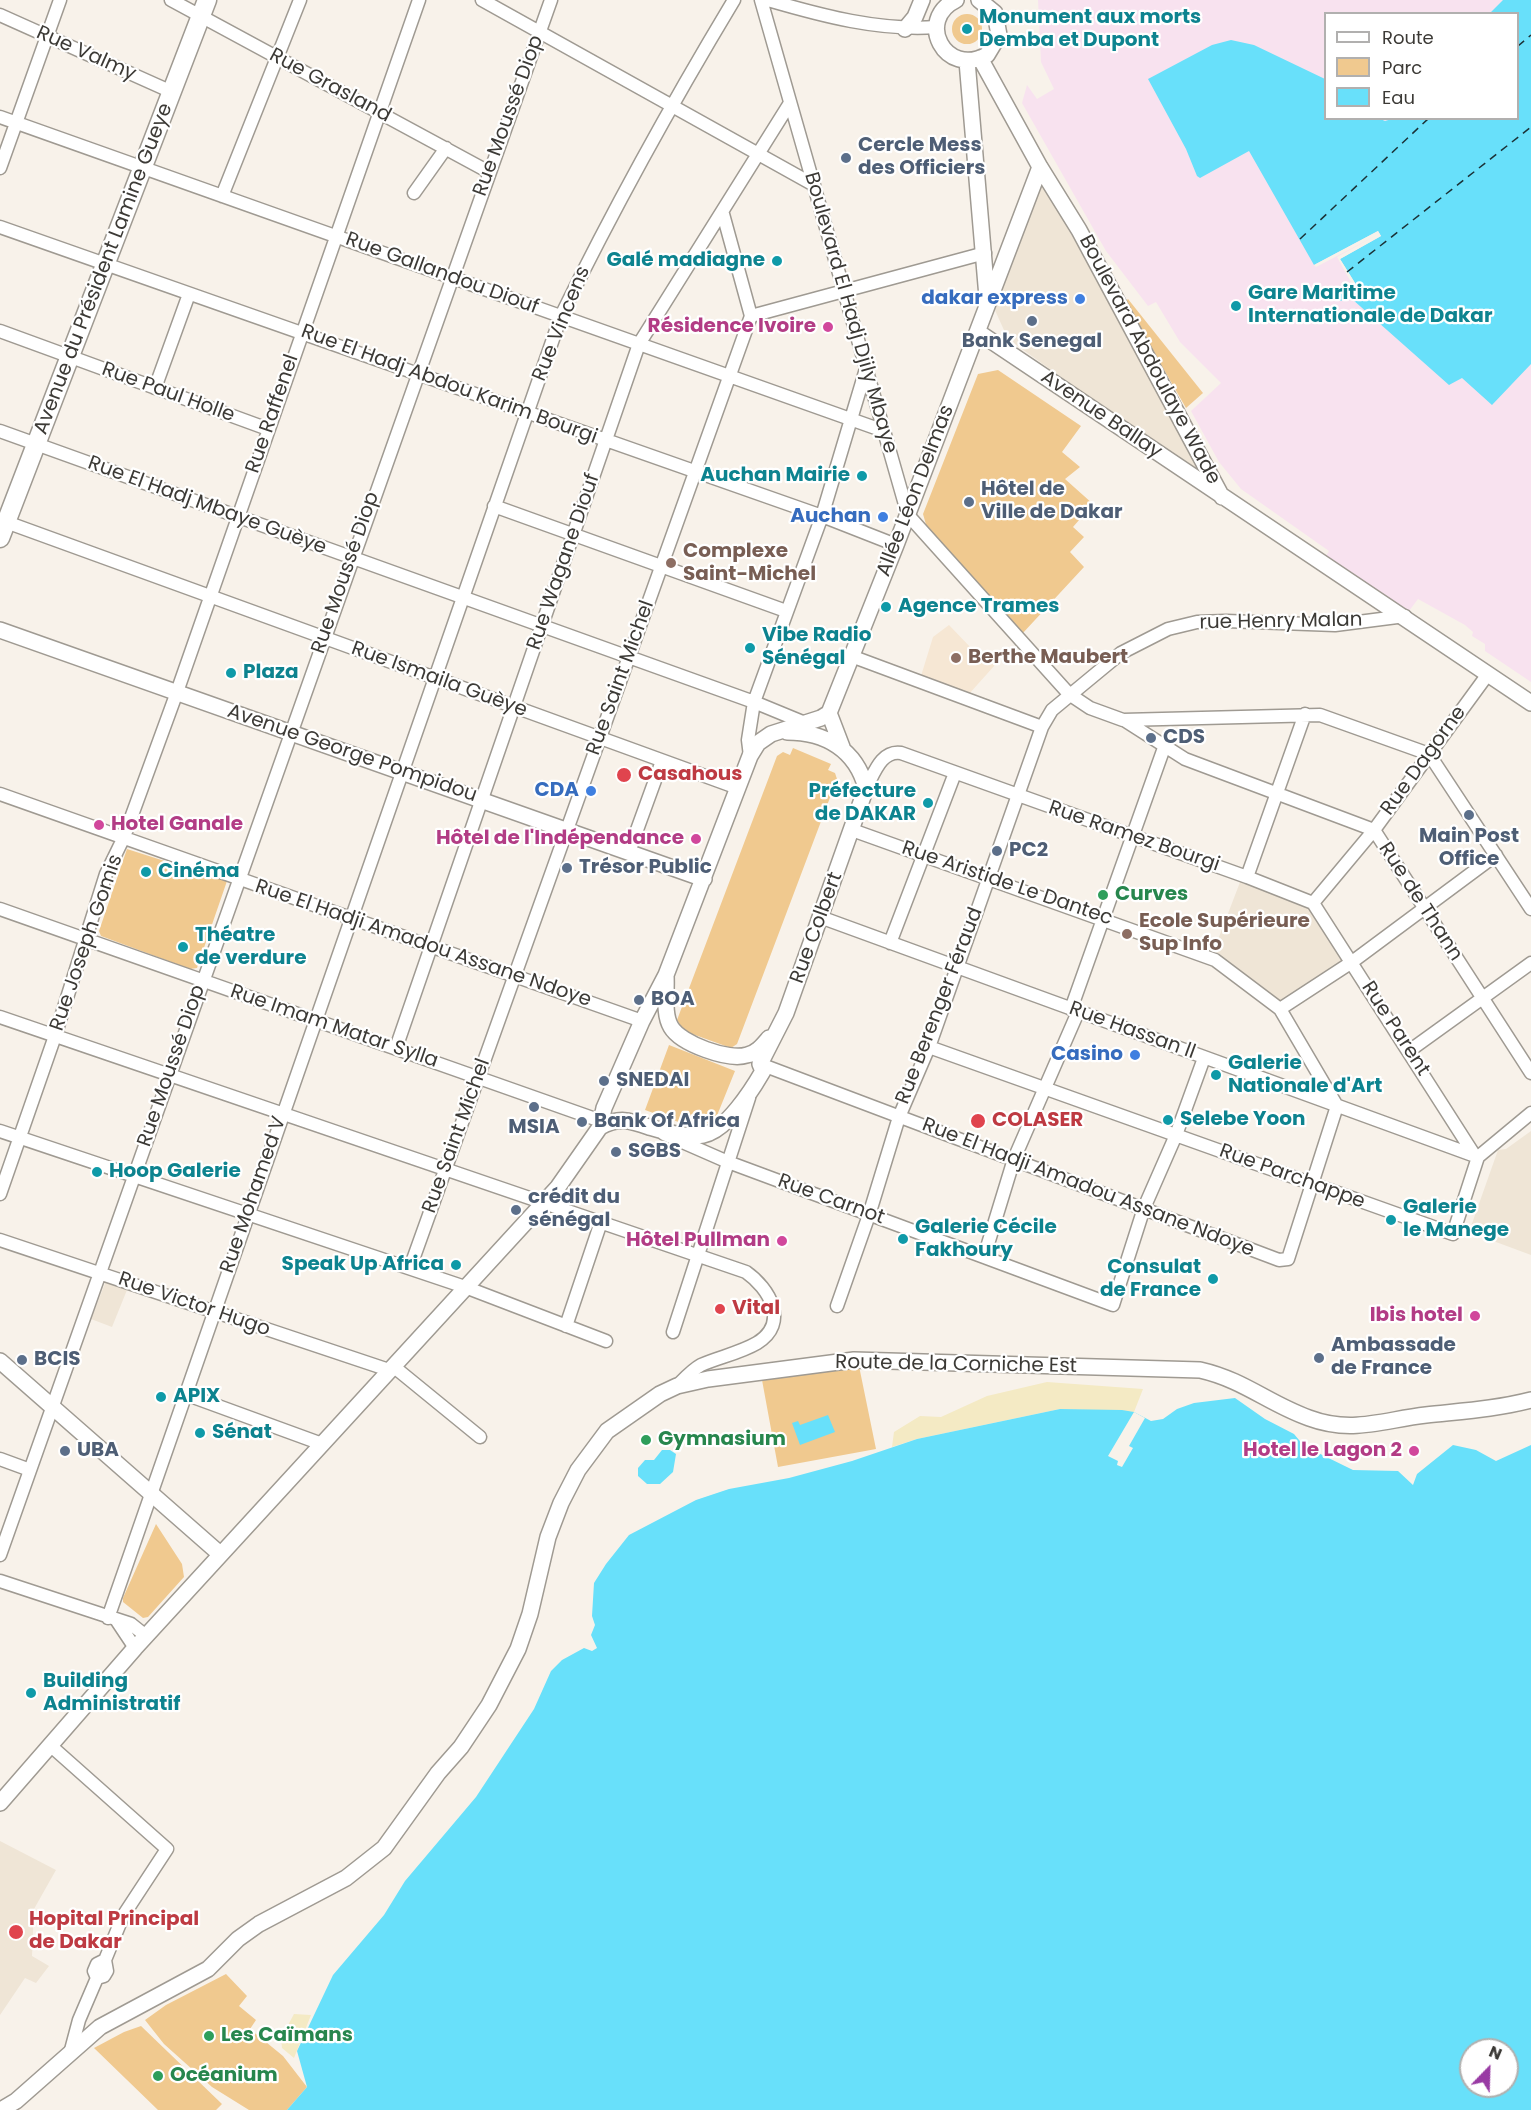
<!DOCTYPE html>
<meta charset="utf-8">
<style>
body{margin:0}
#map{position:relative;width:1531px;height:2110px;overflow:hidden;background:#f8f2ea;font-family:Poppins,sans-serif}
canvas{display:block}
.legend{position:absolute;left:1324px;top:12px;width:195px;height:108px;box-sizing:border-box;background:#fff;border:2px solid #b1b0af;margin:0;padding:8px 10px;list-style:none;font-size:18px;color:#3c3a36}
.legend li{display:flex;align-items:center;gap:12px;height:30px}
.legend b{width:30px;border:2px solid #b1b0af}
.north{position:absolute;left:1459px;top:2038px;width:60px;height:60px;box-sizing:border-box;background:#fff;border:2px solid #b1b0af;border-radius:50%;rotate:23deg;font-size:16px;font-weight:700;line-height:24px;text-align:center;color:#3c3a36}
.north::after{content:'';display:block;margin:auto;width:21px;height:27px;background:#993ba4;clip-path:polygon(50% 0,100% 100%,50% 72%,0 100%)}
</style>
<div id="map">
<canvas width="1531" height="2110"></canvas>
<ul class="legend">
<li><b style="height:8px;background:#fff"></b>Route</li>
<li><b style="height:16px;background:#f0c98f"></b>Parc</li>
<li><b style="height:16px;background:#68e0fa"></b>Eau</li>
</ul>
<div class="north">N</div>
</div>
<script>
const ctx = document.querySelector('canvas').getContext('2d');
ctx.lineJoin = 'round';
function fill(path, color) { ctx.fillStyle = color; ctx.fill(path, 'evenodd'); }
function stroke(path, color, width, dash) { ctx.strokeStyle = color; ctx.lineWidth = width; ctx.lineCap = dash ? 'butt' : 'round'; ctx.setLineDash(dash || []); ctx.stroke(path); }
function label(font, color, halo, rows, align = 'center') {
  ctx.font = font + ' Poppins,sans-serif'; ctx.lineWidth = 4.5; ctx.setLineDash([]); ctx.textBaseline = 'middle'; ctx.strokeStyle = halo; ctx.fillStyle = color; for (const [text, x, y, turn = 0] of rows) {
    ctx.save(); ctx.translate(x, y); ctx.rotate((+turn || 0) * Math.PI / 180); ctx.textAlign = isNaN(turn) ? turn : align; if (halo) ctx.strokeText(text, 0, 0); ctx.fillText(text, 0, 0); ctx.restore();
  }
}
fill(new Path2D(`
 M1041 180 1210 484 1008 339 994 308Z
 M1242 877 1310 909 1348 965 1283 1010 1214 950Z
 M1531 1131V1255L1469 1232 1498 1150 1506 1149Z
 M106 1281 127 1290 112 1327 91 1319Z
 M0 1841 56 1870 34 1909 32 1956 49 1966 36 1983 25 1978 0 2015Z`), '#efe5d6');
fill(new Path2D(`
 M1038 0H1531V682L1485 651V644L1472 636 1473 632 1465 625 1418 599 1409 611 1326 556 1329 551 1241 489 1219 462 1191 411 1221 383 1180 342 1156 302 1148 306 1106 251 1022 103 1027 85 1037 99 1054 89 1041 62ZM1326 14H1518V118H1326Z`), '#f8e2ef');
fill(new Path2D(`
 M949 625 974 651 995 665 969 694 921 676 933 637Z`), '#f6e7d4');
fill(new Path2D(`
 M952 29a15 15 0 1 1 30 0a15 15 0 1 1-30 0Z
 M1128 299 1203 393 1186 408 1125 302Z
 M998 370 1081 426 1062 452 1080 467 1065 479 1093 504 1073 527 1084 537 1070 552 1084 567 1022 634 929 535 923 514 978 374Z
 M793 748 831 764 828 770 835 773 837 779 737 1044 731 1048 684 1031 677 1020 777 756 783 752 790 755Z
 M127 849 227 881 197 968 190 969 101 936 99 931Z
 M669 1045 735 1071 714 1123 684 1124 645 1110Z
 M859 1366 876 1449 778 1467 762 1380Z
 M156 1524 182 1564 184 1577 148 1617 143 1618 123 1602V1598Z
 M226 1974 247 1996 239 2006 256 2020 250 2029 283 2056 307 2087 287 2110H249L212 2087 164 2044 145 2020 166 2005Z
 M141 2026 222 2104 216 2110H158L94 2048 124 2032Z`), '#f0c98f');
fill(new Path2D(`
 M1047 1382 1143 1389 1134 1412 1060 1409 917 1439 892 1447 894 1432 920 1416 941 1417 987 1396Z
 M294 2014 311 2015 294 2058 282 2048 281 2038Z`), '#f4eac4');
fill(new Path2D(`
 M1503 0H1531V364L1492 405 1462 378 1449 385 1352 299 1339 301 1336 295 1355 283 1340 259 1381 236 1378 231 1314 265 1249 151 1200 178 1197 176 1186 149 1148 79 1212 45 1231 40 1254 45 1325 79 1326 118H1378L1385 121 1395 118H1518V14L1490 13Z
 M1235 1398 1265 1419 1294 1434 1304 1446 1353 1470 1398 1471 1413 1485 1417 1474 1453 1445 1476 1450 1496 1461 1531 1445V2110H287L307 2087 297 2051 333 1975 384 1915 405 1881 476 1797 534 1709 551 1671 562 1660 584 1648 592 1651 597 1648 591 1635 595 1625 592 1616 594 1583 606 1564 629 1535 696 1500 729 1489 789 1478 852 1461 917 1439 1060 1409 1122 1410 1134 1412 1151 1421 1163 1419 1177 1409 1194 1403ZM1471 2050H1507V2086H1471Z
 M828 1415 835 1432 800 1445 792 1423 798 1421 800 1425Z
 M662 1450H670L676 1454 673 1472 660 1484H647L638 1476V1468L645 1460H654Z`), '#68e0fa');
fill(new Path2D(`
 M1378 231 1381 236 1340 259 1355 283 1336 295 1334 292 1351 282 1337 257 1377 235 1316 267 1314 265Z
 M1134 1412 1145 1418 1129 1446 1133 1448 1122 1467 1117 1465 1118 1461 1108 1456Z`), '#f8f2ea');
stroke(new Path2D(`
 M1518 46 1531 35
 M1300 239 1429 118
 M1347 272 1531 127`), '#1b3136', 1.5, [8, 6]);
const minor = new Path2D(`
 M171 0 489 172
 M482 0 814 185
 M761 0 908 515 1069 694 1090 708 1123 720 1320 715 1429 754 1531 909
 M768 0C823 16 879 31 936 27
 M0 15 172 92
 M0 117 884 431
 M0 168 60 0
 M414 193 446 148
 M222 196 300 0
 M723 214 751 316
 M0 227 822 516 896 545
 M751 316 985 253
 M0 331 268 429
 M155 388 189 294
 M0 431 754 702 805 723
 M494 506 786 611
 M6 522 738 788
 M851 656 1042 727
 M1124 720 1185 759 1374 830 1531 1073
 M750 756 748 740 754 702 822 516 866 369
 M866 788C874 774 881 750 901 753L1247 877 1313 903
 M0 794 642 1021
 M629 852 662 761
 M1247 877 1305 714
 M1313 903 1475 1156
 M1313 903 1374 830 1488 674
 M0 909 601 1121
 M820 917 1478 1157
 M890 943 955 773
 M1071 1009 1165 745
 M1280 1009 1352 962 1496 855
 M0 1017 746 1272C769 1288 790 1323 757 1343 740 1353 719 1357 701 1365 692 1370 685 1378 677 1386
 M929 1047 1453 1234 1478 1157
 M396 1048 639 344 790 103
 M1409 1051 1531 963
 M760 1064 1279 1260 1288 1259 1337 1106 1280 1009 1215 960 852 830
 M0 1131 465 1287 606 1341
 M664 1134 728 1162 1113 1305 1144 1208 1176 1135 1204 1058
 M1478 1157 1531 1113
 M0 1194 55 1036 106 874 124 837 177 692 419 0
 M0 1240 389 1370
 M984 1257 1014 1159 1078 1012
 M410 1268 751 316
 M837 1306 869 1215 899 1117 929 1047 1042 727 1052 710 1121 653 1168 629 1197 622 1226 621 1335 625 1405 616
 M566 1326 601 1222
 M673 1332 749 1098
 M393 1366 480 1437
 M185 1394 322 1444
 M0 1459 30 1470
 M0 1555 551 0
 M0 1581 131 1624 146 1636
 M108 1618 561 316C614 208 672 103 734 0
 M117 1621 135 1648
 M51 1746 167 1849 123 1916 105 1960 107 1971 104 1976 97 1978
 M71 2050 79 2020 97 1978 94 1971 97 1964 105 1960`);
const tertiary = new Path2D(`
 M956 0C915 20 945 78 987 55L999 35 995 13 979 0
 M905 29 915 17 922 0
 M980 58 1040 167 1079 230 1222 497
 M967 61 987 297
 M978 332 1531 703
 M0 630 704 879
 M829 713 896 545 1040 167
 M829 713 842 747
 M666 976C667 991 663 1014 671 1027 681 1044 729 1061 747 1055 757 1053 763 1045 769 1038
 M600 1127C619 1117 629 1120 649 1127 666 1132 685 1138 703 1135 726 1131 752 1090 763 1071L760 1064 786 1013 866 788C856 750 826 732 787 732
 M0 1361 220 1554
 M0 1803 135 1648 558 1187 600 1127 604 1108 642 1021 666 975 750 756 758 743 771 734 821 718 829 713
 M1 2110 16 2101 100 2027 208 1969 238 1939 259 1924 346 1878 384 1848 438 1773 461 1747 489 1705 518 1649 530 1614 548 1537 561 1503 578 1470 607 1431 660 1394 677 1386 708 1379 854 1360 1200 1370C1244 1380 1269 1404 1309 1418 1352 1434 1383 1420 1426 1415 1462 1411 1496 1409 1531 1400`);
const primary = new Path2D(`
 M0 538 207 0`);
stroke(minor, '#9f9a92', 15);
stroke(tertiary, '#9f9a92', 18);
stroke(primary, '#9f9a92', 21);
stroke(minor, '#fff', 12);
stroke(tertiary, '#fff', 15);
stroke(primary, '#fff', 18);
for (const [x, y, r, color] of [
 [967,29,6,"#0f9aa8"],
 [846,158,6,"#5c6f8a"],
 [777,261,6,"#0f9aa8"],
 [1080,299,6,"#3f7fe0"],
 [1236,306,6,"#0f9aa8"],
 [1032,321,6,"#5c6f8a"],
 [828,327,6,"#d1479c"],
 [862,476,6,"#0f9aa8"],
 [969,502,6,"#5c6f8a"],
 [883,517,6,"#3f7fe0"],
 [671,563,6,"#8d6e63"],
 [886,607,6,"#0f9aa8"],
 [750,648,6,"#0f9aa8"],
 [956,658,6,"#8d6e63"],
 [231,673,6,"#0f9aa8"],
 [1151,738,6,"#5c6f8a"],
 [624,775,8,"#e0444e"],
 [591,791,6,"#3f7fe0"],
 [928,803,6,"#0f9aa8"],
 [1469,815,6,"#5c6f8a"],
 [99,825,6,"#d1479c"],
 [696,839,6,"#d1479c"],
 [997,851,6,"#5c6f8a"],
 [567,868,6,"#5c6f8a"],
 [146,872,6,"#0f9aa8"],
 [1103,895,6,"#2e9e5b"],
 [1127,934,6,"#8d6e63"],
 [183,947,6,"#0f9aa8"],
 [639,1000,6,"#5c6f8a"],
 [1135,1055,6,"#3f7fe0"],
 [1216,1075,6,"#0f9aa8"],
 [604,1081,6,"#5c6f8a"],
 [534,1107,6,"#5c6f8a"],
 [1168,1120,6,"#0f9aa8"],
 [978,1121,8,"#e0444e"],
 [582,1122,6,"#5c6f8a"],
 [616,1152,6,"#5c6f8a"],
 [97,1172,6,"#0f9aa8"],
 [516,1210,6,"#5c6f8a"],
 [1391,1220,6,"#0f9aa8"],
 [903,1239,6,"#0f9aa8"],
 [782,1241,6,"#d1479c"],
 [456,1265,6,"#0f9aa8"],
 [1213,1279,6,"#0f9aa8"],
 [720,1309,6,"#e0444e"],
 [1475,1316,6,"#d1479c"],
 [1319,1358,6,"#5c6f8a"],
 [22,1360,6,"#5c6f8a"],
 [161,1397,6,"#0f9aa8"],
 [200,1433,6,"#0f9aa8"],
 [646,1440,6,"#2e9e5b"],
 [65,1451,6,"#5c6f8a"],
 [1414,1451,6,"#d1479c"],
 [31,1693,6,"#0f9aa8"],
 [16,1932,8,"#e0444e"],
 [209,2036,6,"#2e9e5b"],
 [158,2076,6,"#2e9e5b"]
]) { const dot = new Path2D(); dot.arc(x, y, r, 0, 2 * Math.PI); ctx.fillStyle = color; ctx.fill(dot); stroke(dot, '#fff', 2); }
label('bold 20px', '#0d838f', '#fff', [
 ["Monument aux morts",979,18],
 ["Demba et Dupont",979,41],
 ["Galé madiagne",765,261,"right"],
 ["Gare Maritime",1248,294],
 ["Internationale de Dakar",1248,317],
 ["Auchan Mairie",850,476,"right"],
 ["Agence Trames",898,607],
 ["Vibe Radio",762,636],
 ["Sénégal",762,659],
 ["Plaza",243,673],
 ["Préfecture",916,792,"right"],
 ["de DAKAR",916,815,"right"],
 ["Cinéma",158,872],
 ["Théatre",195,936],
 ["de verdure",195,959],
 ["Galerie",1228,1064],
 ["Nationale d'Art",1228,1087],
 ["Selebe Yoon",1180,1120],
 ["Hoop Galerie",109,1172],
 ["Galerie",1403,1208],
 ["le Manege",1403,1231],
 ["Galerie Cécile",915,1228],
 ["Fakhoury",915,1251],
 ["Speak Up Africa",444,1265,"right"],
 ["Consulat",1201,1268,"right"],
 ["de France",1201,1291,"right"],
 ["APIX",173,1397],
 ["Sénat",212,1433],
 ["Building",43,1682],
 ["Administratif",43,1705]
], 'left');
label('20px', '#3c3a36', '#fff', [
 ["Rue Valmy",86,54,24],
 ["Rue Grasland",330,86,28],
 ["Rue Moussé Diop",509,116,-70],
 ["Avenue du Président Lamine Gueye",104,269,-69],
 ["Rue Gallandou Diouf",442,274,20],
 ["Boulevard El Hadj Djily Mbaye",850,313,74],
 ["Rue Vincens",562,324,-68],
 ["Boulevard Abdoulaye Wade",1149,360,62],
 ["Rue El Hadj Abdou Karim Bourgi",449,385,20],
 ["Rue Paul Holle",168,393,20],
 ["Rue Raffenel",273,414,-71],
 ["Avenue Ballay",1101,415,34],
 ["Allée Léon Delmas",916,491,-69],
 ["Rue El Hadj Mbaye Guèye",207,506,20],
 ["Rue Wagane Diouf",564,562,-71],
 ["Rue Moussé Diop",346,573,-71],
 ["rue Henry Malan",1281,622,-1],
 ["Rue Saint Michel",621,678,-70],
 ["Rue Ismaila Guèye",439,680,20],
 ["Avenue George Pompidou",352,754,19],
 ["Rue Dagorne",1424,761,-54],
 ["Rue Ramez Bourgi",1134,837,19],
 ["Rue Aristide Le Dantec",1007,884,19],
 ["Rue de Thann",1420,902,57],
 ["Rue Colbert",817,928,-70],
 ["Rue Joseph Gomis",87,943,-71],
 ["Rue El Hadji Amadou Assane Ndoye",423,944,19],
 ["Rue Berenger Féraud",940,1006,-69],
 ["Rue Imam Matar Sylla",334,1027,19],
 ["Rue Parent",1395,1029,57],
 ["Rue Hassan ll",1132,1031,20],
 ["Rue Moussé Diop",172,1066,-71],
 ["Rue Saint Michel",457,1136,-70],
 ["Rue Parchappe",1292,1177,20],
 ["Rue El Hadji Amadou Assane Ndoye",1088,1188,21],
 ["Rue Mohamed V",254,1195,-71],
 ["Rue Carnot",831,1200,20],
 ["Rue Victor Hugo",194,1305,19],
 ["Route de la Corniche Est",956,1365,1]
]);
label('bold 20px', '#4e5e75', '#fff', [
 ["Cercle Mess",858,146],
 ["des Officiers",858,169],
 ["Bank Senegal",1032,342,"center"],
 ["Hôtel de",981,490],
 ["Ville de Dakar",981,513],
 ["CDS",1163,738],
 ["Main Post",1469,837,"center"],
 ["Office",1469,860,"center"],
 ["PC2",1009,851],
 ["Trésor Public",579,868],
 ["BOA",651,1000],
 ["SNEDAI",616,1081],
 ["Bank Of Africa",594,1122],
 ["MSIA",534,1128,"center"],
 ["SGBS",628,1152],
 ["crédit du",528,1198],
 ["sénégal",528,1221],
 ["Ambassade",1331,1346],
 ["de France",1331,1369],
 ["BCIS",34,1360],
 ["UBA",77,1451]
], 'left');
label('bold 20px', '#366cbe', '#fff', [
 ["dakar express",1068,299],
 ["Auchan",871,517],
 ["CDA",579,791],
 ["Casino",1123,1055]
], 'right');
label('bold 20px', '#b23c85', '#fff', [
 ["Résidence Ivoire",816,327],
 ["Hotel Ganale",111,825,"left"],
 ["Hôtel de l'Indépendance",684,839],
 ["Hôtel Pullman",770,1241],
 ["Ibis hotel",1463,1316],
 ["Hotel le Lagon 2",1402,1451]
], 'right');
label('bold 20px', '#785e54', '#fff', [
 ["Complexe",683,552],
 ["Saint-Michel",683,575],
 ["Berthe Maubert",968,658],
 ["Ecole Supérieure",1139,922],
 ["Sup Info",1139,945]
], 'left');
label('bold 20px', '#be3a42', '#fff', [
 ["Casahous",638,775],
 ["COLASER",992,1121],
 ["Vital",732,1309],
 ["Hopital Principal",29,1920],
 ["de Dakar",29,1943]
], 'left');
label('bold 20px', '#27864d', '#fff', [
 ["Curves",1115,895],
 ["Gymnasium",658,1440],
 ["Les Caïmans",221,2036],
 ["Océanium",170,2076]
], 'left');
</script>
